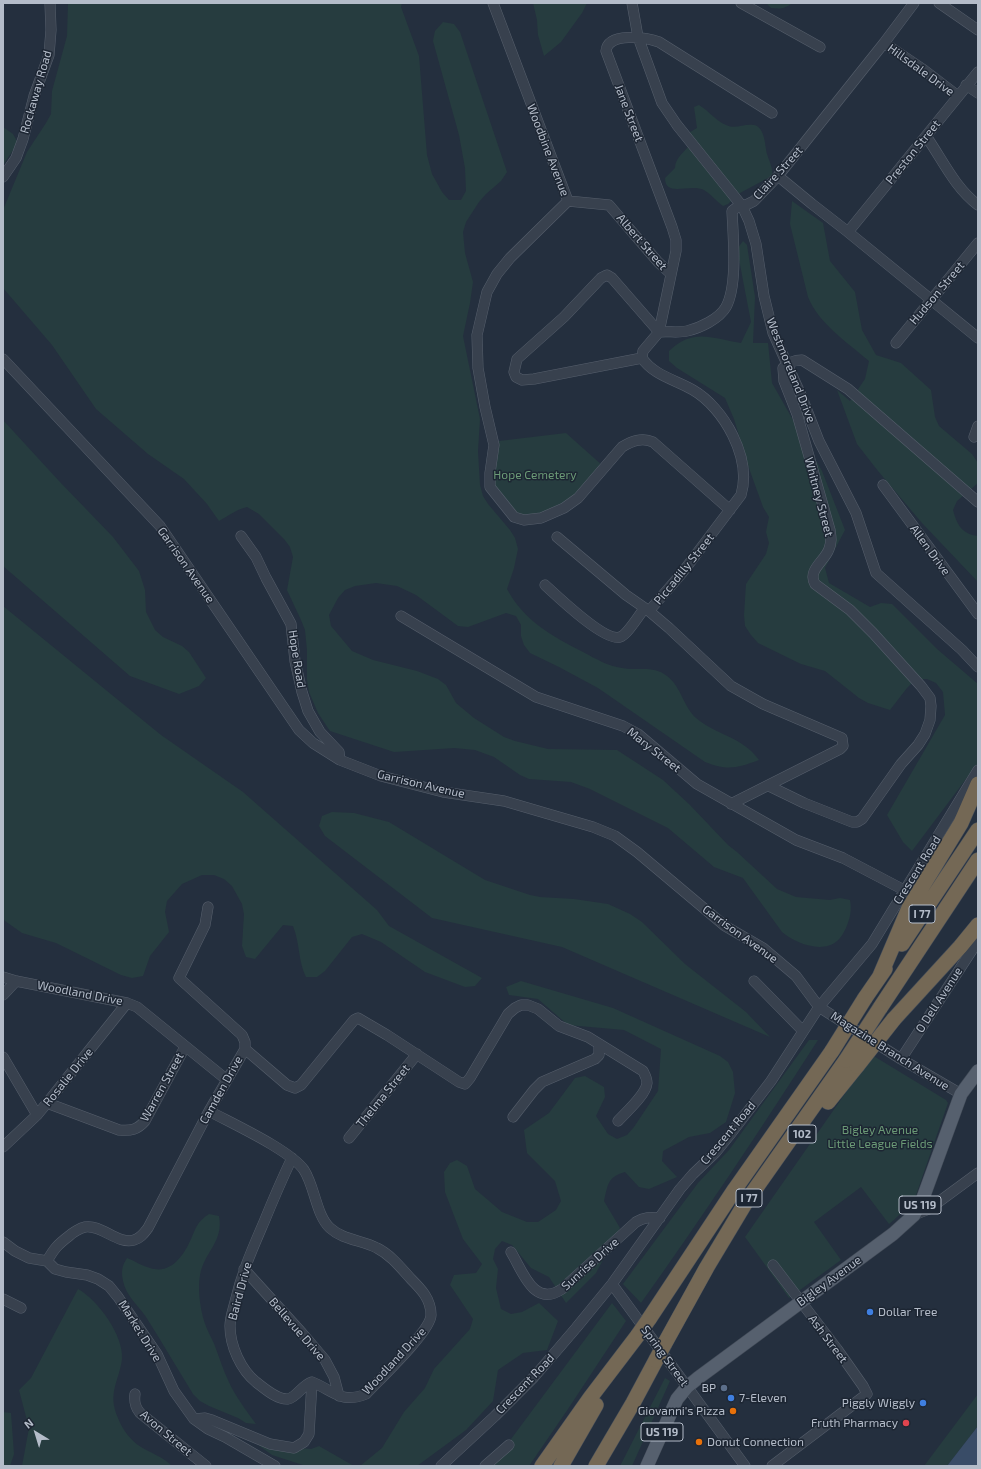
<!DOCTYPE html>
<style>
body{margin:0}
#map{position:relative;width:981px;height:1469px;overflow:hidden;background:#242f3e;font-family:"Exo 2",sans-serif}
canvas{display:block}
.frame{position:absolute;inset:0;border:4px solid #b4bcc9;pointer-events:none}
.north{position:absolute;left:16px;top:1413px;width:40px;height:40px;-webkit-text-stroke:3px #1d2633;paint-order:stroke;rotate:322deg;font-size:11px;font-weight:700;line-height:16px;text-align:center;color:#b4bcc9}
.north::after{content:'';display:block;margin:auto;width:14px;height:18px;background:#b4bcc9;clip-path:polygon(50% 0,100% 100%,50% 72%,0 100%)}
</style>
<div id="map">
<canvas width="981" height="1469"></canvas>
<div class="frame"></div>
<div class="north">N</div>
</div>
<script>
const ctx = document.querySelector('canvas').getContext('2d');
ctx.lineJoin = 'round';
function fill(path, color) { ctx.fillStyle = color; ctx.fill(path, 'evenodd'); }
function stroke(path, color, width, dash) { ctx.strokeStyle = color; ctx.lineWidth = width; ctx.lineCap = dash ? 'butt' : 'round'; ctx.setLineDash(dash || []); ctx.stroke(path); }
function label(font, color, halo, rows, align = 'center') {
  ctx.font = font + ' "Exo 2",sans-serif'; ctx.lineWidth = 3; ctx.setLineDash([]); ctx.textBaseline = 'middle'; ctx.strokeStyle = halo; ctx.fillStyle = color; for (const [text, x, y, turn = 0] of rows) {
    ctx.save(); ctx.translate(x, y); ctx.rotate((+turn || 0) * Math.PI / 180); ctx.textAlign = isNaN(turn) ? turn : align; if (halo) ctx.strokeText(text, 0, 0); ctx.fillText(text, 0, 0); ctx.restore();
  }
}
fill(new Path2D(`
 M68 3H402L401 7 419 56 427 155 432 174 442 192 449 200H461L466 191 465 168 459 135 433 41 435 31 443 22 454 24 460 32 507 172 501 181 486 194 479 202 466 222 463 232 465 253 473 282 470 303 463 336 480 419 478 451 480 485 483 496 488 504 510 530 515 538 518 549 514 568 507 589C524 621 552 636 583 652 596 659 608 666 622 668 636 671 651 666 664 674 681 684 682 705 696 718 716 735 743 737 759 760 737 768 728 771 705 762L598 688 559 667 530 653 524 645 521 636V625L516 616 506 613 468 627 458 626 416 595 397 586 376 583 355 586 345 590 338 598 329 615 331 626 352 651 373 660 417 671 438 679 446 685 456 703 474 718 504 737 515 741 548 749 617 750 663 780 690 805 728 845 737 852 777 889 796 897 830 900 840 898 850 900C852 911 850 918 846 928 844 932 841 938 837 941 822 954 795 943 782 932L743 878 714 867 668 828 590 789 571 782 529 779 520 775 494 757 475 750 454 748 394 752 330 731 318 713 309 692 307 680V650L305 630 301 620 287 590 293 557 290 547 284 539 259 514 247 507C235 510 230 515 219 521L207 504 184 479 148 454 96 409 52 345 3 288V210L27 152 46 123 51 114 52 91 67 36Z
 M533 3H587L582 13 561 42 544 56 538 35 537 20Z
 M766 3H792C785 9 780 9 771 8Z
 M699 105C709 111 716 121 726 125 736 130 744 123 754 125 765 127 765 146 767 154 769 161 773 167 772 175L768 178 740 193 728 204 723 206C716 201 711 194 704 190 690 183 665 198 665 178L675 168C675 159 682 154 688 147L686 140 687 134 697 128 694 107Z
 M3 127 13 134 18 143 3 165Z
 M792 201 823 223 830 261 855 292 862 330 876 355 901 363 931 390 935 417 939 426 972 454 978 463V483L957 501 953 510C957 525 962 534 978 536V582L922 523 878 471 857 444 837 390 850 401 865 379 869 361C847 342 819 324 808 297L790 224Z
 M743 241 747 245 755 297 753 343H768L772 383 822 471 845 530 825 568 829 583 870 607 881 603 892 604 937 649 978 684V763L912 851 903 842 887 815 945 715 943 692 936 683 927 679H916L907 688 890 710 868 703 859 698 825 671 801 664 758 643 751 635 745 626 744 615 746 584 766 554 769 543 766 532 769 517 763 507 750 471 734 419 725 398 677 368 669 361V351C693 328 711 338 741 343L751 322 737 249Z
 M3 420 59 481 113 537 139 571 145 590 146 612 155 630 163 637 182 646 189 652 206 678 199 686 179 694 130 676 3 566Z
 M566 433 603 466 563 506 534 517 521 515 514 512 493 486 494 468 499 441Z
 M3 606 161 735 243 792 377 910 389 926 482 978 475 986 465 987 425 972 381 942 362 934 352 937 325 971 317 977H306C298 961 300 943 293 926L283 925 255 959 246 957 242 946 244 914 242 904 232 886 224 879 214 875H202L182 884 167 901 165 912 169 932 150 956 143 976 132 978 121 975 56 943 22 933 5 921 3 918Z
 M332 812 354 813 389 822 485 880 530 895 540 897 574 899 608 904 630 914 642 922 685 964 746 1012 770 1037 562 947 432 918 325 836 319 826 322 816Z
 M521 981 613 1008 720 1056 728 1062 733 1072 735 1093 726 1122 710 1133 689 1137 663 1151 662 1161 677 1177 649 1189 639 1187 625 1172C607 1177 608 1185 604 1201L620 1228 596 1273 566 1303 549 1277 531 1268 512 1245 502 1241 495 1249 493 1259 498 1269 496 1288 501 1309 511 1314 522 1312 539 1303 558 1321 547 1350 523 1353 498 1370 493 1401 466 1430 417 1466H360L382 1448 404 1412 425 1388 434 1369 470 1329 473 1319 450 1285 454 1275 476 1273 482 1264 463 1239 445 1192 444 1172 450 1163 457 1160 467 1166 475 1189 502 1212 527 1222H538L556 1210 561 1201 555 1181 527 1153 524 1130 549 1113 575 1078 585 1076 604 1087 605 1097 596 1116 608 1134 617 1139 627 1135 634 1127 658 1091 661 1049 624 1030 568 1025 538 999 509 995 506 987Z
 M809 1040H818C761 1129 702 1217 641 1303L623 1284 698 1183 729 1150Z
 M872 1055 946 1100 948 1103 916 1195C908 1207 900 1215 889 1224L861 1187 814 1222 841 1260 789 1298 745 1237Z
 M209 1214 219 1216C224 1242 204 1252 200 1275 197 1291 201 1315 207 1329 210 1336 214 1342 216 1349 220 1359 223 1370 228 1380 235 1396 246 1410 256 1424L246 1423 238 1418 209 1406 200 1401 193 1394C177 1368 162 1342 146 1317 138 1305 126 1296 123 1281 121 1271 122 1266 127 1258 135 1261 142 1266 150 1268 171 1275 184 1255 191 1239 197 1226 197 1222 209 1214Z
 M78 1289C98 1300 124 1336 122 1359 119 1382 107 1393 118 1418 122 1429 131 1441 141 1447 151 1453 163 1457 172 1466H22L29 1428 19 1390 31 1378Z
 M612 1303 626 1321 568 1409 529 1466H491Z
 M665 1378 670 1381 632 1466H620Z
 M978 1394V1426L947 1466H924Z
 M3 1412 11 1413 14 1454 10 1466H3Z
 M257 1444 311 1449 319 1446 354 1466H306L272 1455Z`), '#263c3f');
fill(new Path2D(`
 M978 1426V1466H947Z`), '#394c67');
const minor = new Path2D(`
 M493 3 568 201
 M632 3 638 37 662 103 677 125 742 206 749 221 756 244 764 296 773 333 801 395 819 441 856 513 876 573 962 650 978 667
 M741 3 820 47
 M939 3 978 30
 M884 43 924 70 958 96
 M966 85 978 93
 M926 136C942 159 955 188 978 205
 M778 176 812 204 848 232 978 338
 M3 177 16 158 23 139 34 96 49 55 51 30 50 3
 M568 201 510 258 497 274 487 292 477 335 478 368 485 407 494 445 490 473V487L514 517 524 520 541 518 564 508 578 498 622 447C632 441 642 437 653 442L730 510
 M568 201 609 205 658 262 671 274
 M848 232 978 72
 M896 343 978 243
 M642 358 534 379 522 380 516 377 514 372 517 359 564 317 601 278 607 275 612 278 659 332C668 331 678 333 687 331 700 328 719 319 726 307 738 285 733 236 732 211L736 208 748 204 754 201 778 176 884 43 914 3
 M642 358 643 351 659 332 676 251V240L672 227 606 51C608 32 646 37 659 42L772 113
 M642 358C653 375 676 380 693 390 724 408 752 458 741 495L682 573 649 611
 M3 359 160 526 299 730 313 743 340 760 381 776 443 792 504 801 593 827 615 836 637 852 725 926 763 948 796 976 819 1007 901 1059 961 1094
 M974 437 978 426
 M883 485 978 614
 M241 536 256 557 266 578 291 624 295 661 302 692 308 711 320 732 339 752 340 760
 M557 537 626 595 649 611 669 628 731 686 763 704 842 738 843 746 840 749 731 804
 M545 585C557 596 605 642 620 637 627 635 639 615 644 609
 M401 616 536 697 623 726 638 734 697 784 796 840 843 858 904 890
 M769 786 804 803 852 822H857L862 819 901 764 918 745 925 734 930 720 931 706 930 698 921 686 873 633 850 610 815 584C807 570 825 561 829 549 832 542 831 537 830 530L797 414 784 381 783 368C789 362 794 360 802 360L848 389 978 502
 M3 977 16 981 127 1003 137 1007 227 1080
 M754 981 803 1031
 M3 995 16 981
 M245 1049 287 1085 295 1088 301 1085 354 1020 358 1018 387 1035 459 1082 465 1084 470 1078 508 1014 515 1008 521 1005H528L538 1009 559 1026 588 1037 643 1071C645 1075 647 1078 647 1083 646 1095 626 1112 618 1121
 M3 1057 37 1115
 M901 1059 978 941
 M47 1103 119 1130C131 1131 137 1130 145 1121L185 1047
 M513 1117 534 1090 542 1082 595 1059 599 1055V1044
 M349 1138 417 1054
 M3 1147 37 1115 47 1103 127 1003
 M292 1158C282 1179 273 1200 264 1222 252 1250 242 1272 235 1302 233 1310 230 1318 230 1326 230 1346 241 1370 256 1382 264 1388 277 1400 288 1399 297 1397 302 1385 312 1382
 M914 1215 929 1209 978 1173
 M3 1242 15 1251 29 1258 47 1261 55 1269 66 1272 87 1275 98 1279 109 1286 118 1297 157 1354 174 1391 194 1419 208 1429 225 1437 275 1466
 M511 1252C523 1272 534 1308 562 1289L636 1222C644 1217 651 1217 660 1218
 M47 1261C54 1249 57 1245 69 1236 72 1233 80 1228 85 1227 101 1224 118 1245 134 1240 141 1238 144 1233 148 1228L209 1111 245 1049V1042L242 1035 179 978 205 925 208 907
 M244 1269 302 1333 325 1360 334 1377 339 1396
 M612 1284 745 1466
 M3 1299 21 1308
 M135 1394C134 1402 135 1407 140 1413L206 1466
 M194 1419 205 1418 212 1420 270 1444 294 1448 304 1442 309 1434 312 1382C334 1391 341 1404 366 1394 379 1380 431 1331 431 1315 431 1299 421 1289 411 1279 401 1268 391 1255 377 1248 362 1240 343 1240 330 1228 316 1215 315 1187 304 1170 290 1150 233 1124 209 1111
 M441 1466 495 1416 534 1377 576 1328 612 1284 680 1189 693 1174 715 1153 732 1132 771 1081 819 1007 872 944 978 770
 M485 1466 509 1445
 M772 1466 867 1394 863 1386 837 1349 773 1265`);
const major = new Path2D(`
 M647 1466 677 1399 687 1387 698 1378 893 1234 914 1215 923 1198 961 1094 978 1071`);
const highway = new Path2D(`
 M902 944 978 830
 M880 976 909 908 961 823 978 784
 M865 998 885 969
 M880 1008 978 860
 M894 1019 960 947 978 925
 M828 1102 857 1066
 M649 1319 735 1189 832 1051
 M665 1343 707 1267 746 1202 846 1060
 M542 1466 590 1398 638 1335
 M561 1466 596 1405
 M596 1466 633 1403 656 1360`);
stroke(minor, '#565f6c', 11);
stroke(major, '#414a57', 14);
stroke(highway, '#434c59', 16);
stroke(minor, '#38414e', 10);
stroke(major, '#56606e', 13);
stroke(highway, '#746855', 15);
const highwayBridge = new Path2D(`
 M832 1051 865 998
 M846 1060 880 1008
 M857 1066 894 1019
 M638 1335 649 1319
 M656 1360 665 1343`);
stroke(highwayBridge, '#434c59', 16, []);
stroke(highwayBridge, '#746855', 15);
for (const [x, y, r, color] of [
 [870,1312,4,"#3f7fe0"],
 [724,1388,4,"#5c6f8a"],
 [731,1398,4,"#3f7fe0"],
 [923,1403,4,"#3f7fe0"],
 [733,1411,4,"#e8710a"],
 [906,1423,4,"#e0444e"],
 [699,1442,4,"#e8710a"]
]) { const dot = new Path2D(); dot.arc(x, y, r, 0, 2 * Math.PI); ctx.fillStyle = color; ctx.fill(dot); stroke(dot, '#1d2633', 1.5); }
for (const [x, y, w] of [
 [922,914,26],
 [802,1134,28],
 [749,1198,26],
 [920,1205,42],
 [662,1432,42]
]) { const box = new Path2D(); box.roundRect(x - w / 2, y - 9, w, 18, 3); ctx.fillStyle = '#1d2633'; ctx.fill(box); stroke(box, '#b4bcc9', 1); }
label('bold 11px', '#b4bcc9', null, [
 ["I 77",922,914],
 ["102",802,1134],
 ["I 77",749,1198],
 ["US 119",920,1205],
 ["US 119",662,1432]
]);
label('12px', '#b4bcc9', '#1d2633', [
 ["Hillsdale Drive",921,70,36],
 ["Rockaway Road",36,92,-74],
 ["Jane Street",629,113,69],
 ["Woodbine Avenue",548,150,69],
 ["Preston Street",913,152,-51],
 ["Claire Street",778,173,-48],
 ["Albert Street",642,242,49],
 ["Hudson Street",937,293,-50],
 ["Westmoreland Drive",791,370,68],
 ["Whitney Street",819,497,75],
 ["Allen Drive",930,550,54],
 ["Garrison Avenue",186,565,55],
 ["Piccadilly Street",684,569,-51],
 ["Hope Road",297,659,81],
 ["Mary Street",654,750,38],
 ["Garrison Avenue",421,784,13],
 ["Crescent Road",917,870,-58],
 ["Garrison Avenue",740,934,36],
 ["Woodland Drive",80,993,11],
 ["O Dell Avenue",939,1000,-57],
 ["Magazine Branch Avenue",890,1051,32],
 ["Rosalie Drive",68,1077,-51],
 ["Warren Street",162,1087,-61],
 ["Camden Drive",221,1090,-61],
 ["Thelma Street",383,1096,-51],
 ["Crescent Road",728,1133,-50],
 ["Sunrise Drive",590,1264,-42],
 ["Bigley Avenue",829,1281,-36],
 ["Baird Drive",240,1291,-75],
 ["Bellevue Drive",297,1329,49],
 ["Market Drive",140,1331,58],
 ["Ash Street",828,1339,53],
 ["Spring Street",665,1356,54],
 ["Woodland Drive",394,1361,-47],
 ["Crescent Road",525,1384,-46],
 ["Avon Street",166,1433,40]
]);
label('12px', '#6b9a76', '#1d2633', [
 ["Hope Cemetery",535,475],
 ["Bigley Avenue",880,1130],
 ["Little League Fields",880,1144]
]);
label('12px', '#b4bcc9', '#1d2633', [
 ["Dollar Tree",878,1312,"left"],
 ["BP",716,1388],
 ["7-Eleven",739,1398,"left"],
 ["Piggly Wiggly",915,1403],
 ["Giovanni's Pizza",725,1411],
 ["Fruth Pharmacy",898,1423],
 ["Donut Connection",707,1442,"left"]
], 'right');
</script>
